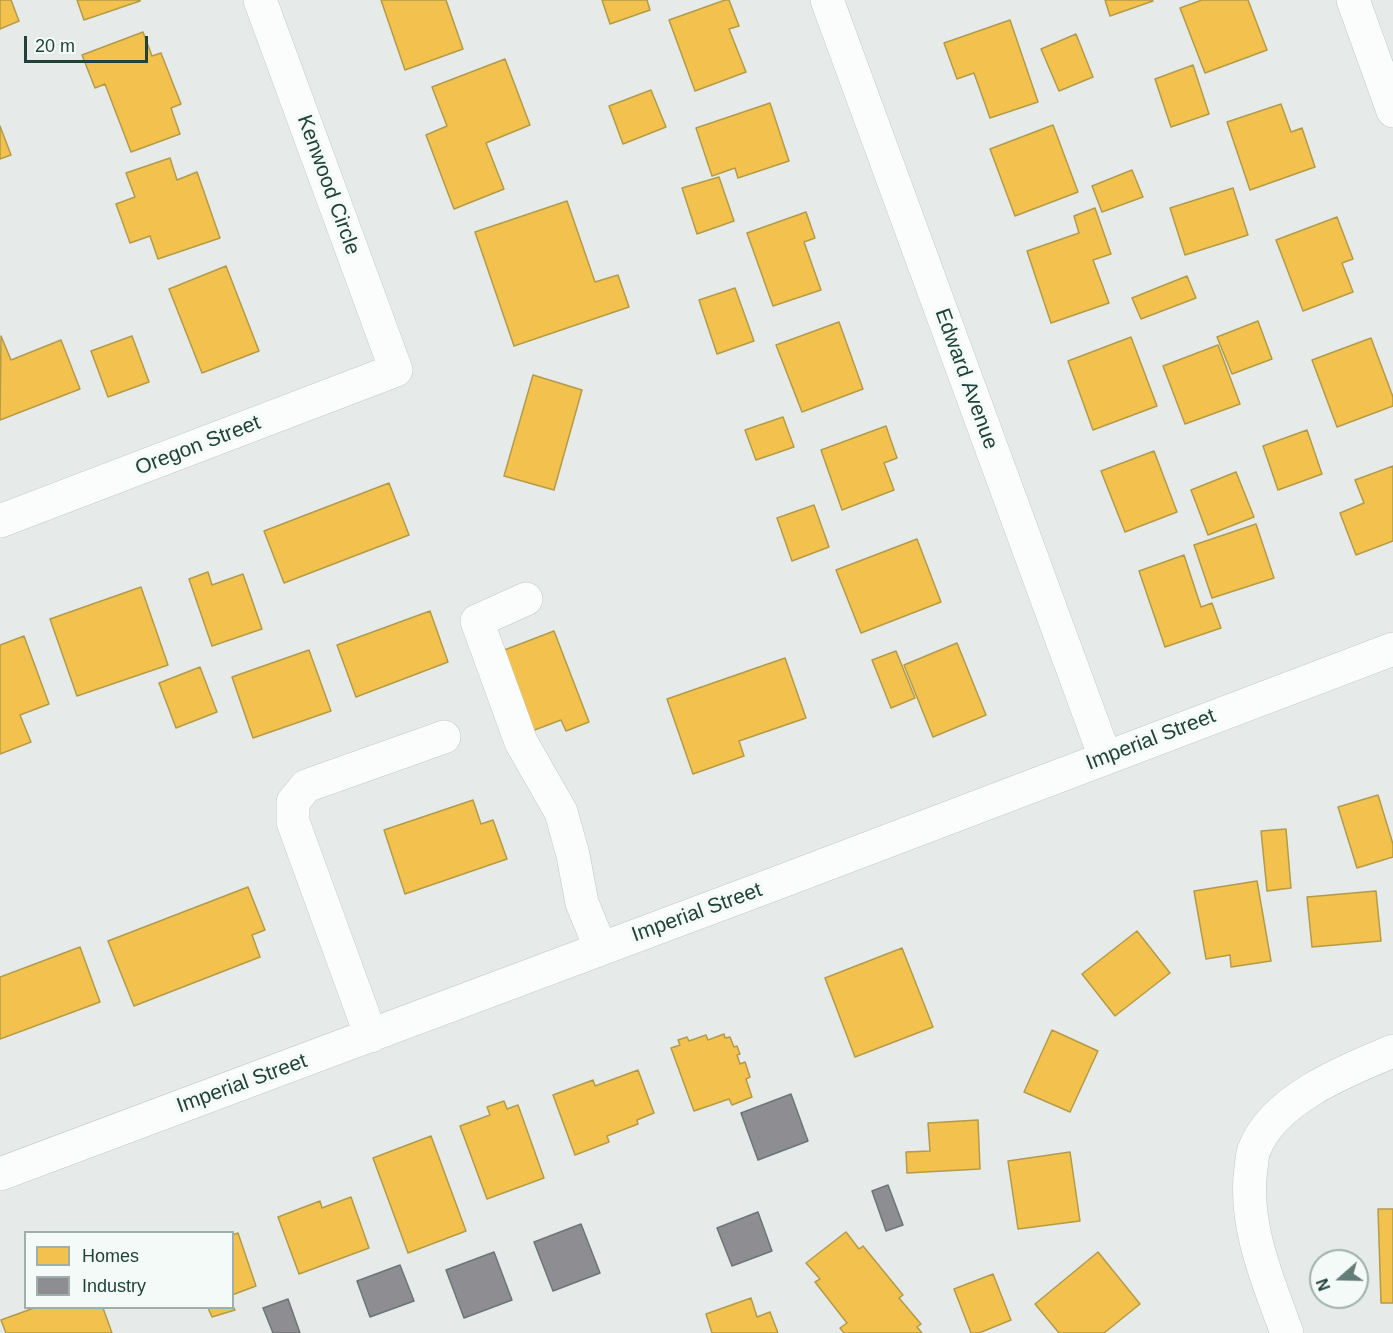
<!DOCTYPE html>
<style>
body{margin:0}
#map{position:relative;width:1393px;height:1333px;overflow:hidden;background:#e6ebe9;font-family:Arial,sans-serif}
canvas{display:block}
.legend{position:absolute;left:24px;top:1231px;width:210px;height:78px;box-sizing:border-box;background:#f4faf7;border:2px solid #9fb0ab;margin:0;padding:8px 10px;list-style:none;font-size:18px;color:#204239}
.legend li{display:flex;align-items:center;gap:12px;height:30px}
.legend b{width:30px;border:2px solid #9fb0ab}
.north{position:absolute;left:1309px;top:1249px;width:60px;height:60px;box-sizing:border-box;background:#f4faf7;border:2px solid #9fb0ab;border-radius:50%;rotate:250deg;font-size:16px;font-weight:700;line-height:24px;text-align:center;color:#204239}
.north::after{content:'';display:block;margin:auto;width:21px;height:27px;background:#657d77;clip-path:polygon(50% 0,100% 100%,50% 72%,0 100%)}
.scale{position:absolute;left:24px;top:36px;width:124px;height:27px;box-sizing:border-box;border:3px solid #204239;border-top:0;padding-left:8px;font-size:18px;line-height:21px;white-space:nowrap;color:#204239;-webkit-text-stroke:4px #f4faf7;paint-order:stroke}
</style>
<div id="map">
<canvas width="1393" height="1333"></canvas>
<ul class="legend">
<li><b style="height:16px;background:#f2c14e"></b>Homes</li>
<li><b style="height:16px;background:#8d8d92"></b>Industry</li>
</ul>
<div class="north">N</div>
<div class="scale">20 m</div>
</div>
<script>
const ctx = document.querySelector('canvas').getContext('2d');
ctx.lineJoin = 'round';
function fill(path, color) { ctx.fillStyle = color; ctx.fill(path, 'evenodd'); }
function stroke(path, color, width, dash) { ctx.strokeStyle = color; ctx.lineWidth = width; ctx.lineCap = dash ? 'butt' : 'round'; ctx.setLineDash(dash || []); ctx.stroke(path); }
function label(font, color, halo, rows, align = 'center') {
  ctx.font = font + ' Arial,sans-serif'; ctx.lineWidth = 6; ctx.setLineDash([]); ctx.textBaseline = 'middle'; ctx.strokeStyle = halo; ctx.fillStyle = color; for (const [text, x, y, turn = 0] of rows) {
    ctx.save(); ctx.translate(x, y); ctx.rotate((+turn || 0) * Math.PI / 180); ctx.textAlign = isNaN(turn) ? turn : align; if (halo) ctx.strokeText(text, 0, 0); ctx.fillText(text, 0, 0); ctx.restore();
  }
}
const homes = new Path2D(`
 M0 0H11L19 21 0 29Z
 M77 0H140V1L84 20Z
 M381 0H446L463 49 405 70Z
 M602 0H647L650 10 610 24Z
 M725 0H729L739 26 729 29 746 72 695 91 669 20Z
 M1105 0H1152L1153 1 1110 16Z
 M1202 0H1248L1267 50 1205 73 1180 8Z
 M1010 20 1038 102 990 118 974 73 957 79 944 43Z
 M143 32 152 56 161 53 181 104 171 108 180 134 131 152 105 84 95 88 82 55Z
 M1076 34 1093 77 1059 91 1041 49Z
 M505 59 530 125 486 143 504 189 454 209 426 135 447 126 432 87Z
 M1193 65 1209 114 1171 127 1155 79Z
 M651 90 666 127 623 144 609 106Z
 M770 103 789 161 738 178 735 168 712 176 696 128Z
 M1281 104 1291 132 1302 128 1315 167 1250 190 1227 122Z
 M1053 125 1078 192 1015 216 990 149Z
 M0 126 11 155 0 159Z
 M170 158 177 180 197 172 220 238 158 259 150 236 130 243 116 204 135 197 126 173Z
 M1132 170 1143 197 1102 212 1092 186Z
 M719 177 734 221 697 234 682 188Z
 M1233 188 1248 235 1185 255 1170 208Z
 M567 201 595 282 618 275 629 307 514 346 475 232Z
 M1095 208 1111 254 1093 260 1109 303 1051 323 1027 251 1079 233 1074 216Z
 M806 212 815 238 804 242 821 290 773 306 747 233Z
 M1337 217 1353 259 1342 263 1353 292 1303 311 1276 240Z
 M226 266 259 351 202 373 169 289Z
 M1187 276 1196 298 1141 319 1132 298Z
 M735 288 754 341 717 354 699 300Z
 M1258 321 1272 359 1232 374 1217 337Z
 M839 322 863 389 802 412 776 345Z
 M1 336 11 360 61 340 80 389 0 420Z
 M132 336 149 382 108 397 91 351Z
 M1131 337 1157 406 1093 430 1068 361Z
 M1371 338 1393 397V406L1337 427 1312 360Z
 M1218 345 1240 404 1185 424 1163 366Z
 M533 375 582 390 554 490 504 476Z
 M783 417 794 447 756 460 745 430Z
 M886 426 897 458 884 463 894 490 842 510 821 450Z
 M1307 430 1322 474 1278 490 1263 446Z
 M1154 451 1177 512 1125 532 1101 471Z
 M1393 466V541L1356 555 1340 513 1364 503 1355 480Z
 M1236 472 1254 517 1208 535 1191 490Z
 M389 483 409 535 284 583 264 531Z
 M814 505 829 547 792 561 777 518Z
 M1256 524 1274 578 1212 598 1194 545Z
 M917 539 941 602 861 633 836 570Z
 M1184 555 1201 607 1212 603 1221 628 1165 647 1139 571Z
 M208 572 212 585 243 574 262 629 212 646 189 579Z
 M141 587 168 665 77 696 50 619Z
 M430 611 448 662 356 697 337 645Z
 M554 631 589 722 566 731 561 720 524 734 494 654Z
 M24 636 49 704 20 715 31 742 0 754V645Z
 M957 643 986 715 933 737 904 665Z
 M309 650 331 711 253 738 232 677Z
 M896 651 915 698 891 708 872 660Z
 M785 658 806 718 739 741 744 756 693 774 667 699Z
 M200 667 217 712 176 728 159 683Z
 M1378 795 1393 844V857L1357 868 1338 807Z
 M473 800 481 824 493 820 507 859 405 894 384 830Z
 M1286 829 1291 888 1267 891 1261 831Z
 M1257 881 1271 961 1231 967 1230 955 1206 959 1194 891Z
 M248 887 265 930 252 935 260 957 134 1006 108 941Z
 M1376 891 1381 941 1312 947 1307 897Z
 M1137 931 1170 973 1115 1016 1082 974Z
 M80 947 100 1002 0 1039V977Z
 M902 948 933 1027 855 1057 825 978Z
 M1052 1030 1098 1051 1070 1112 1024 1092Z
 M724 1034 725 1038 730 1037 734 1047 737 1046 740 1054 737 1055 740 1064 745 1062 750 1077 746 1079 752 1097 732 1105 729 1099 694 1111 671 1048 680 1045 678 1040 687 1037 689 1041 706 1035 708 1040Z
 M638 1070 654 1113 637 1120 638 1124 607 1136 609 1142 575 1155 553 1095 593 1080 595 1086Z
 M504 1101 507 1109 518 1105 544 1178 487 1199 460 1126 490 1115 487 1107Z
 M978 1120 980 1169 907 1173 906 1152 930 1151 928 1123Z
 M431 1136 466 1231 408 1253 373 1158Z
 M1070 1152 1080 1221 1018 1229 1008 1161Z
 M351 1197 369 1248 299 1274 278 1217 320 1201 322 1208Z
 M1378 1209H1393V1303H1381Z
 M846 1232 859 1249 863 1246 903 1295 899 1298 921 1324 917 1327 922 1333H844L840 1328 847 1323 815 1282 820 1279 806 1263Z
 M238 1233 256 1286 232 1295V1235Z
 M1098 1252 1140 1304 1104 1333H1059L1035 1304Z
 M993 1274 1011 1320 979 1333H971L954 1289Z
 M751 1298 757 1317 770 1312 778 1333H712L706 1314Z
 M232 1304 235 1310 212 1317 208 1308H232Z
 M34 1308H103L112 1333H6L1 1320Z`);
fill(homes, '#f2c14e');
stroke(homes, '#b39b48', 1.5);
const industry = new Path2D(`
 M791 1094 808 1141 758 1160 741 1113Z
 M888 1185 903 1225 886 1231 872 1191Z
 M758 1212 772 1251 732 1266 717 1228Z
 M581 1224 600 1273 553 1291 534 1242Z
 M494 1252 512 1300 464 1318 446 1270Z
 M400 1265 414 1301 370 1317 357 1281Z
 M288 1299 300 1333H273L263 1308Z`);
fill(industry, '#8d8d92');
stroke(industry, '#6c7677', 1.5);
const minor = new Path2D(`
 M827 0 1105 757
 M1353 0 1393 111
 M0 521 396 370 260 0
 M526 599 477 621 521 742 561 812 573 855 582 903 601 949
 M371 1036 293 822V802L306 786 444 737
 M0 1174 777 883 1393 649
 M1287 1333C1268 1281 1243 1224 1251 1168 1252 1162 1252 1155 1254 1150 1273 1099 1347 1070 1393 1051`);
stroke(minor, '#c3c8c6', 34);
stroke(minor, '#fbfcfc', 33);
label('21px', '#204239', '#f4faf7', [
 ["Kenwood Circle",328,185,70],
 ["Edward Avenue",966,379,70],
 ["Oregon Street",198,446,-21],
 ["Imperial Street",1151,740,-21],
 ["Imperial Street",697,913,-20],
 ["Imperial Street",242,1084,-20]
]);
</script>
